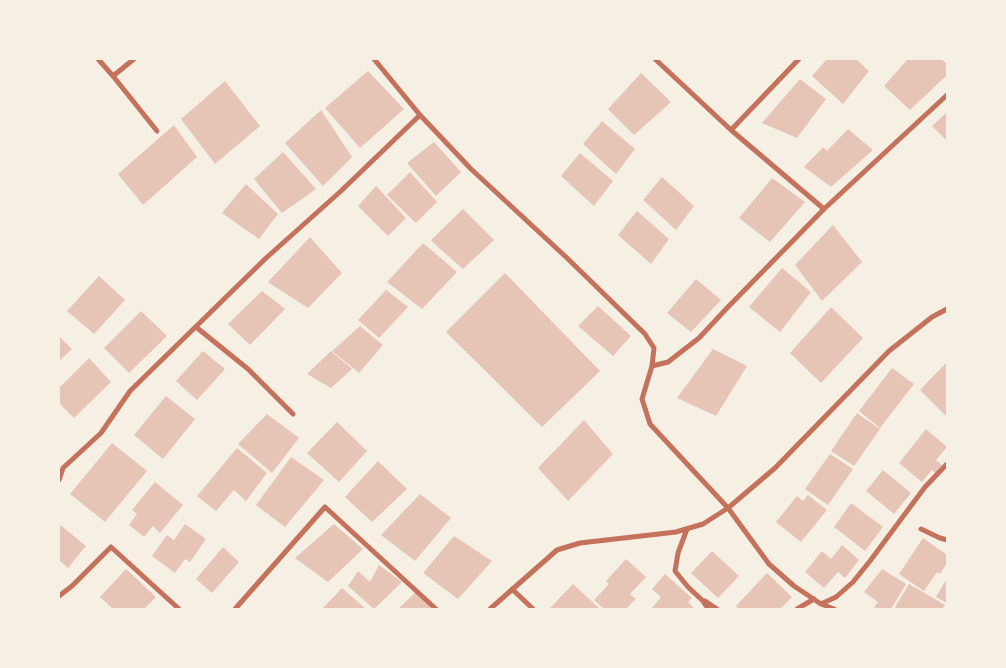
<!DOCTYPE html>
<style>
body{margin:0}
#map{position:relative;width:1006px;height:668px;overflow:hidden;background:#f6efe4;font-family:"Open Sans",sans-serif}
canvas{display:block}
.frame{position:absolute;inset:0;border:60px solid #f6efe4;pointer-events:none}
</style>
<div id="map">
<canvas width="1006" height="668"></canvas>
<div class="frame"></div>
</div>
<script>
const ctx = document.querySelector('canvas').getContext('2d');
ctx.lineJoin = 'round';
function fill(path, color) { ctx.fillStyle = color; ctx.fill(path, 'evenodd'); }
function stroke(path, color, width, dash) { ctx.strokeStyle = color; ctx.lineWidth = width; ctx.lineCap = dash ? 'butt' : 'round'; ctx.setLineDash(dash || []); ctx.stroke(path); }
fill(new Path2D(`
 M827 59H856L869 71 843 104 812 76Z
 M908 59H941L947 64V75L910 110 884 86Z
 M368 71 404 109 360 148 325 108Z
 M641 73 671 102 634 135 608 109Z
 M800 79 826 99 797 138 762 123Z
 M225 81 260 126 215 164 181 119Z
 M321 110 352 157 323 186 285 143Z
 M947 112V141L932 126Z
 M602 121 635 149 616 174 583 144Z
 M174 125 197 157 143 205 118 174Z
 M848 129 873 150 831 187 804 167 823 147 827 151Z
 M434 142 461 172 436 196 407 163Z
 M283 152 316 189 282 213 254 179Z
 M580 153 613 181 594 206 561 176Z
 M410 172 437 202 416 223 387 195Z
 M662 177 694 206 676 230 643 200Z
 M772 178 805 202 770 242 739 218Z
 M246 184 278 214 259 239 222 213Z
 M376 186 406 218 388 236 358 206Z
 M463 209 494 240 463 269 440 249 431 240Z
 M637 211 669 239 651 264 618 235Z
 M833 225 862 262 822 301 795 265Z
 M310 237 342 273 308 308 268 282Z
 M423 243 457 272 422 309 387 282Z
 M782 268 811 292 780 332 749 307Z
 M505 273 600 371 542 427 446 332Z
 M99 276 125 300 94 334 67 311Z
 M696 279 721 300 691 332 667 313Z
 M386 290 408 307 379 338 358 320Z
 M262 291 285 309 250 345 228 324Z
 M598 306 631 336 613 356 578 326Z
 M831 307 863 338 821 383 790 353Z
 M141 311 167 336 129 373 104 348Z
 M360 326 383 345 359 373 332 351Z
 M59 336 72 349 59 361Z
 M713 349 747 366 716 416 677 398Z
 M203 351 225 369 197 400 176 381Z
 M331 351 352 369 331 388 307 374Z
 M89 358 111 382 74 418 59 403V388Z
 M947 362V417L920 390Z
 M892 368 914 384 880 428 859 411Z
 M166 396 195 419 163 459 134 435Z
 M857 413 880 429 854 466 831 451Z
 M267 414 299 438 272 473 238 444Z
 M584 420 613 454 568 501 538 468Z
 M337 422 367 451 339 482 307 453Z
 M926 429 947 447 936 460 942 465 935 473 932 470 922 482 899 463Z
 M112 443 147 471 105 522 70 494Z
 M237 448 267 473 246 501 234 490 216 511 197 496Z
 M830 454 853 469 828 505 805 489Z
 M291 457 324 480 285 527 256 505Z
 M378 461 407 489 372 522 345 497Z
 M883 470 911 493 894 514 866 491Z
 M155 482 183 505 160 533 153 526 144 537 129 525 137 514 132 510Z
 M420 494 451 518 415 561 381 535Z
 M808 495 827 510 801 542 776 522 797 496 803 501Z
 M851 503 883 527 865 551 834 527Z
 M59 524 86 546 68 568 59 560Z
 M185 524 206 539 190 562 185 559 175 573 152 556 167 535 174 540Z
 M334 524 363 549 328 582 295 558Z
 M454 536 492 561 458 599 423 573Z
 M923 538 947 555V563L940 574 937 572 924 591 899 574Z
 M842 545 859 560 845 578 838 572 824 588 805 572 822 551 831 559Z
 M223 547 239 562 212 593 196 579Z
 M712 551 739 576 718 598 691 573Z
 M626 559 646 577 630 594 636 599 626 609H604L594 600 609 584 606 581Z
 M379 565 402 582 374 609 348 586 358 571 370 582Z
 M126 569 156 597 144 609H113L100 597Z
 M882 569 906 584 891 609H873L878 602 864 592Z
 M767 573 792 597 780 609H739L736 606Z
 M665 574 692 598 688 602 695 609H651L661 597 652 589Z
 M947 578V603L936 597Z
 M573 584 600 609H551L550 608Z
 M909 584 945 605 942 609H898L895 607Z
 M342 588 366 609H322Z
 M416 592 432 609H398Z`), '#e6c5b7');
stroke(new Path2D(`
 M98 59 113 76 157 131
 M374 59 420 115 471 169 567 258 645 334 654 348 652 366 642 399 650 424 728 508 769 564 794 586 821 604 834 609
 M655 59 731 130 799 59
 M113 76 134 59
 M731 130 824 209
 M196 327 248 369 293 414
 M652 366 668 362 699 338 727 308 824 209 947 95
 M59 480 63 468 101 433 130 391 265 259 341 191 420 115
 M687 529 678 553 675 571 688 587 703 601 708 609
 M921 529 940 538 947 540
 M512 589 533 609
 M59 596 72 586 111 547 179 609
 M705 601 717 609
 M821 604 836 597 853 582 870 561 925 487 947 464
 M235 609 325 507 436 609
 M490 609 557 550 580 543 676 532 703 524 728 508 775 468 889 351 932 317 947 309
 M797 609 814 599`), '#c5725c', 5);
</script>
